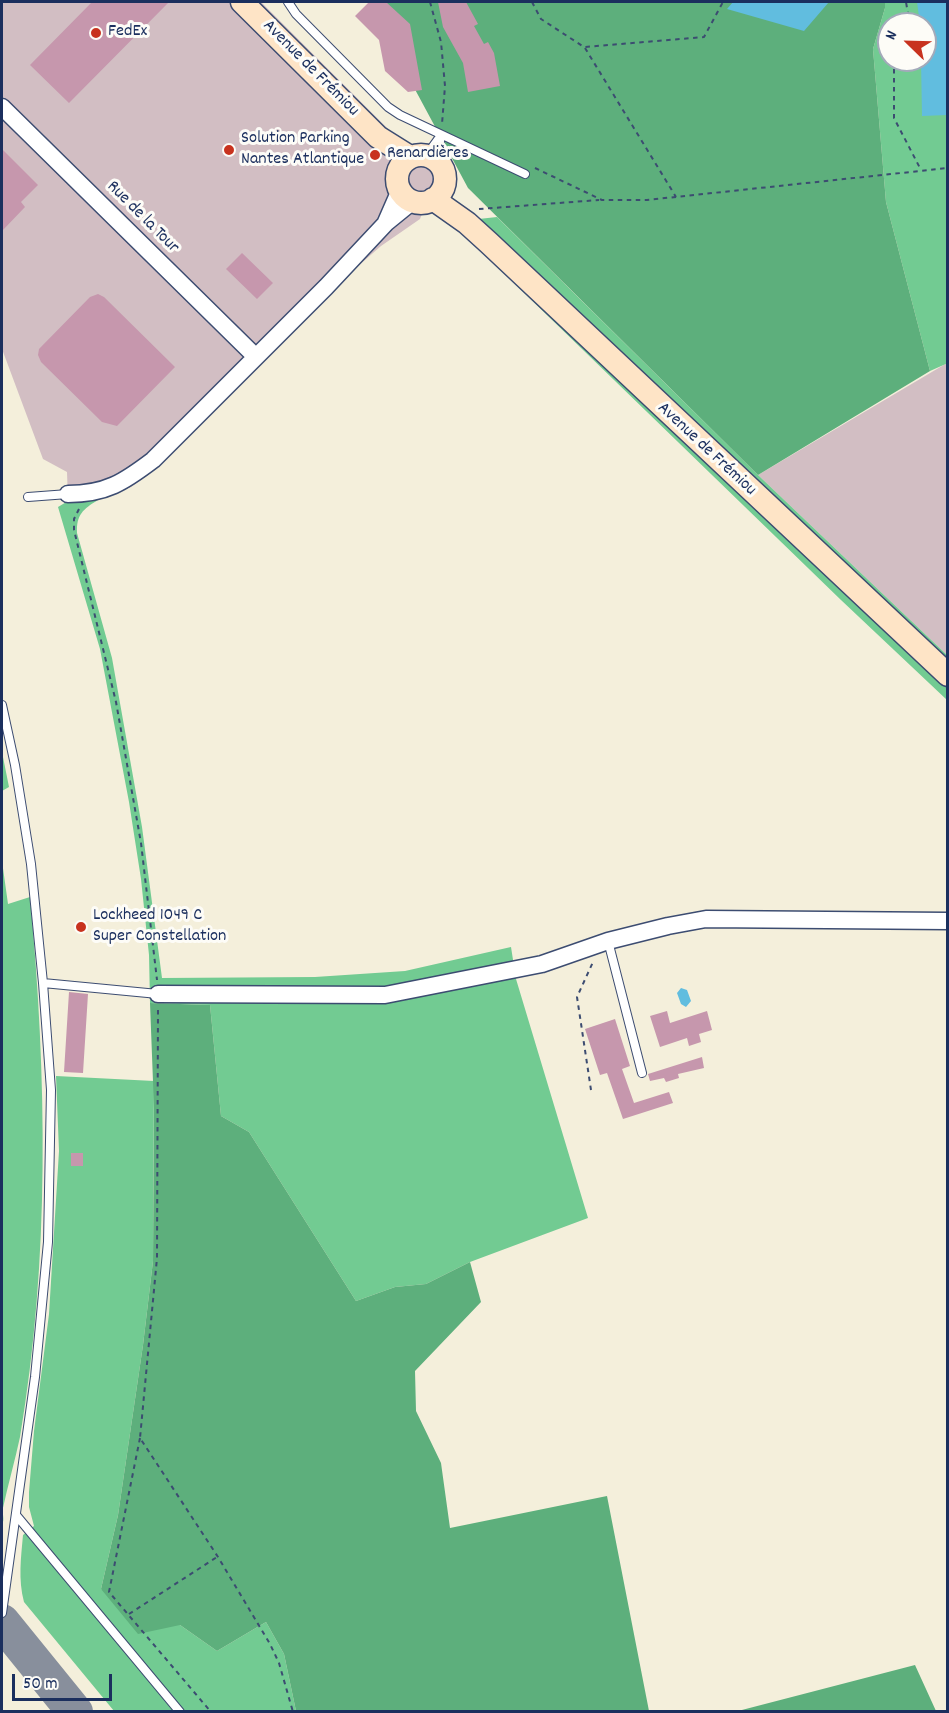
<!DOCTYPE html>
<meta charset="utf-8">
<style>
body{margin:0}
#map{position:relative;width:949px;height:1713px;overflow:hidden;background:#f4efdb;font-family:Dekko,sans-serif}
canvas{display:block}
.frame{position:absolute;inset:0;border:3px solid #1b2f5e;pointer-events:none}
.north{position:absolute;left:877px;top:12px;width:60px;height:60px;box-sizing:border-box;background:#fdfcf7;border:2px solid #a3aaba;border-radius:50%;rotate:293deg;font-size:16px;font-weight:700;line-height:24px;text-align:center;color:#1b2f5e}
.north::after{content:'';display:block;margin:auto;width:21px;height:27px;background:#c8321e;clip-path:polygon(50% 0,100% 100%,50% 72%,0 100%)}
.scale{position:absolute;left:12px;top:1674px;width:100px;height:27px;box-sizing:border-box;border:3px solid #1b2f5e;border-top:0;padding-left:8px;font-size:18px;line-height:21px;white-space:nowrap;color:#1b2f5e;-webkit-text-stroke:4px #fdfcf7;paint-order:stroke}
</style>
<div id="map">
<canvas width="949" height="1713"></canvas>
<div class="frame"></div>
<div class="north">N</div>
<div class="scale">50 m</div>
</div>
<script>
const ctx = document.querySelector('canvas').getContext('2d');
ctx.lineJoin = 'round';
function fill(path, color) { ctx.fillStyle = color; ctx.fill(path, 'evenodd'); }
function stroke(path, color, width, dash) { ctx.strokeStyle = color; ctx.lineWidth = width; ctx.lineCap = dash ? 'butt' : 'round'; ctx.setLineDash(dash || []); ctx.stroke(path); }
function label(font, color, halo, rows, align = 'center') {
  ctx.font = font + ' Dekko,sans-serif'; ctx.lineWidth = 6; ctx.setLineDash([]); ctx.textBaseline = 'middle'; ctx.strokeStyle = halo; ctx.fillStyle = color; for (const [text, x, y, turn = 0] of rows) {
    ctx.save(); ctx.translate(x, y); ctx.rotate((+turn || 0) * Math.PI / 180); ctx.textAlign = isNaN(turn) ? turn : align; if (halo) ctx.strokeText(text, 0, 0); ctx.fillText(text, 0, 0); ctx.restore();
  }
}
fill(new Path2D(`
 M2 2H261L436 177 420 219 381 246 341 281 148 475 131 487 98 500 68 501 67 472 43 459 2 349Z
 M947 363V655L758 475Z`), '#d2bec3');
fill(new Path2D(`
 M885 2H947L948 363 930 371 886 202 873 49 885 8ZM889 24H925V60H889Z
 M497 217 758 475 947 655V700L841 600 451 222Z
 M98 500C83 509 76 515 77 533L112 658 142 827 162 978 315 977 405 971 511 947 516 979 588 1218 470 1262 426 1284 395 1287 356 1301 249 1132 221 1116 210 1005 150 1003 149 955 141 879 129 802 100 649 58 507 68 501Z
 M2 752 9 787 2 791Z
 M2 861 8 904 30 897C47 1077 50 1259 20 1437 15 1461 8 1484 3 1508 2 1515 5 1519 2 1525Z
 M56 1076 154 1081 153 1261 143 1345 118 1515 101 1589 180 1625 217 1651 266 1622 284 1654 296 1711H114L24 1602C18 1579 21 1558 23 1535L34 1526 29 1507V1492L34 1431 49 1314 59 1151Z`), '#72cb92');
fill(new Path2D(`
 M368 2H885V8L873 49 886 202 930 371 758 475 468 188Z
 M150 1003 210 1005 221 1116 249 1132 356 1301 395 1287 426 1284 470 1262 481 1302 415 1371 416 1411 441 1463 450 1528 607 1496 649 1711H296L284 1654 266 1622 217 1651 180 1625 138 1634 101 1589 118 1515 143 1345 153 1261 154 1108Z
 M915 1665 936 1711H738Z`), '#5daf7c');
fill(new Path2D(`
 M733 2H829L804 31 727 9Z
 M917 2H947V115L922 116 921 60H925V24H920Z
 M681 988 687 990 691 1001 686 1007 681 1004 677 993Z`), '#61bddf');
stroke(new Path2D(`
 M2 1622 75 1712`), '#888f9c', 36);
fill(new Path2D(`
 M92 2H169L69 103 30 65Z
 M369 2H386L410 24 422 90 408 92 385 71 379 40 355 16Z
 M438 2H466L478 24 474 26 484 44 488 42 494 53 500 86 468 92 463 63 443 27Z
 M2 149 38 185 21 202 25 207 2 231Z
 M242 253 273 283 257 299 226 269Z
 M98 294 104 297 175 367 117 426 102 422 41 362 38 355 39 349 90 297Z
 M69 992 88 994 83 1073 64 1072Z
 M667 1011 670 1023 707 1011 712 1030 699 1034 701 1042 689 1046 687 1038 660 1047 650 1016Z
 M615 1019 630 1066 622 1069 634 1103 669 1092 673 1103 623 1119 607 1073 600 1075 585 1029Z
 M702 1057 704 1068 678 1074 679 1078 666 1082 664 1078 650 1081 648 1074Z
 M71 1153H83V1166H71Z`), '#c697ad');
const lane = new Path2D(`
 M288 2 296 14 388 107 400 115 525 174
 M426 156 439 138
 M436 161 441 136
 M28 497 68 494
 M2 705 15 765 31 864 43 983 51 1090 48 1242 35 1377 2 1613
 M608 941 642 1073
 M43 983 158 994
 M16 1515 180 1712`);
const street = new Path2D(`
 M2 107 255 356
 M386 222 400 190
 M68 494C106 494 124 482 153 460L326 287 386 223 413 201
 M158 994 385 995 542 964 608 941 668 926 706 919 948 921`);
const secondary = new Path2D(`
 M242 2 378 137 410 157
 M397 179a24 24 0 1 1 48 0a24 24 0 1 1-48 0Z
 M433 199 467 223 489 243 948 675`);
stroke(lane, '#3c4c71', 10);
stroke(street, '#3c4c71', 19);
stroke(secondary, '#3c4c71', 25);
stroke(new Path2D(`
 M416 2H430
 M430 2 441 42 445 86 442 124
 M532 2 541 19 584 47 704 37 723 2
 M903 24 908 14 906 2
 M585 48 676 197
 M894 60V118L921 170
 M535 168 602 200H647L948 168
 M479 209 599 200
 M79 509 74 519V530L116 702 141 843 157 980
 M158 1010 157 1258 140 1438 218 1557 270 1644 279 1663 293 1712
 M591 1090 577 997 593 962
 M140 1438 109 1592 211 1712
 M129 1614 217 1557`), '#3c4c71', 2, [4.5, 4.5]);
stroke(lane, '#fff', 8);
stroke(street, '#fff', 16);
stroke(secondary, '#fee4c6', 22);
for (const [x, y, r, color] of [
 [96,33,6,"#c8321e"],
 [229,150,6,"#c8321e"],
 [375,155,6,"#c8321e"],
 [81,927,6,"#c8321e"]
]) { const dot = new Path2D(); dot.arc(x, y, r, 0, 2 * Math.PI); ctx.fillStyle = color; ctx.fill(dot); stroke(dot, '#fdfcf7', 2); }
label('18px', '#1b2f5e', '#fdfcf7', [
 ["FedEx",108,33],
 ["Solution Parking",241,140],
 ["Nantes Atlantique",241,161],
 ["Renardières",387,155],
 ["Lockheed 1049 C",93,917],
 ["Super Constellation",93,938]
], 'left');
label('18px', '#1b2f5e', '#fdfcf7', [
 ["Avenue de Frémiou",310,69,45],
 ["Rue de la Tour",142,218,45],
 ["Avenue de Frémiou",706,450,43]
]);
</script>
